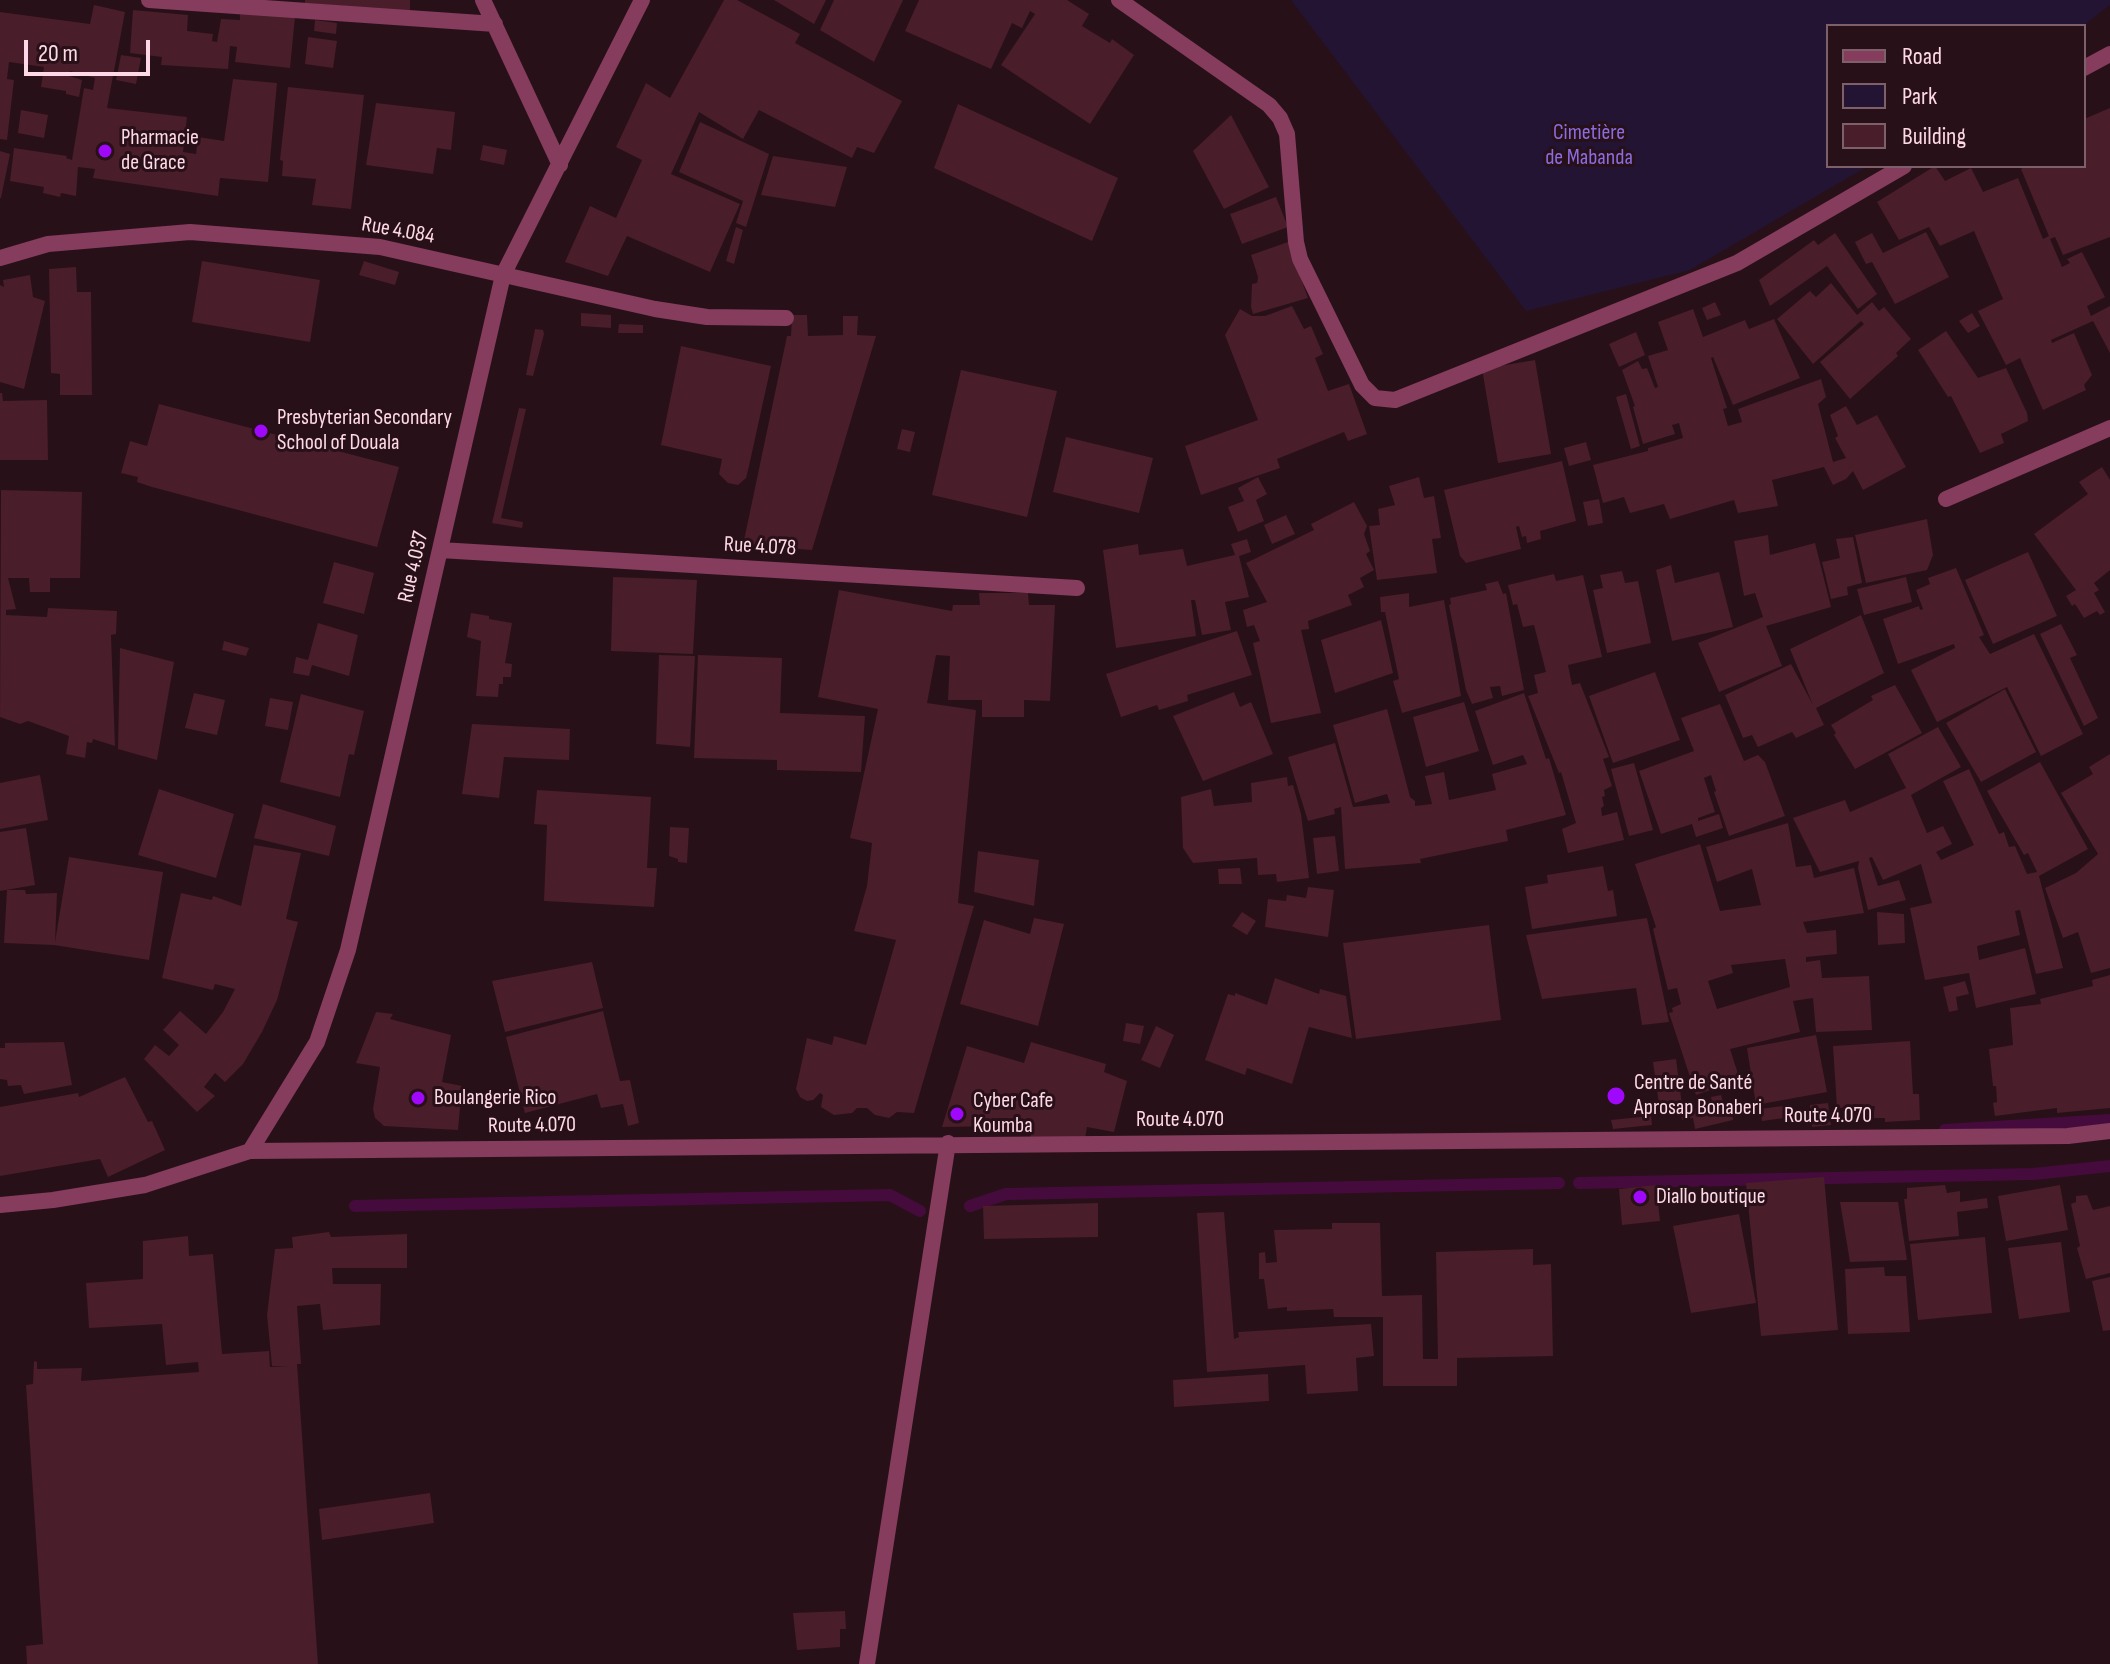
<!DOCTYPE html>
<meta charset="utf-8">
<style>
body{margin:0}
#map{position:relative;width:2110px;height:1664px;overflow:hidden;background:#281018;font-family:"Sofia Sans Condensed",sans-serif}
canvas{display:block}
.legend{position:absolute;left:1826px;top:24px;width:260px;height:144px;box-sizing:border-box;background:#281018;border:2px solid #7e606a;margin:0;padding:10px 14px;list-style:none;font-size:24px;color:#fed8e6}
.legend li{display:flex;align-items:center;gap:16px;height:40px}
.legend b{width:40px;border:2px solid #7e606a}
.scale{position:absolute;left:24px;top:40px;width:126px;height:36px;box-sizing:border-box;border:4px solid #fed8e6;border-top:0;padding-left:10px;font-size:24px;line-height:28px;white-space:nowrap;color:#fed8e6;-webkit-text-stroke:6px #281018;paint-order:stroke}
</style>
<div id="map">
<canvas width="2110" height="1664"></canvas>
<ul class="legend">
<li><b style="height:10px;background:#863c5d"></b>Road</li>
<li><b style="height:22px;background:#221432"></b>Park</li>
<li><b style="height:22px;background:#491d29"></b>Building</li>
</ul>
<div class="scale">20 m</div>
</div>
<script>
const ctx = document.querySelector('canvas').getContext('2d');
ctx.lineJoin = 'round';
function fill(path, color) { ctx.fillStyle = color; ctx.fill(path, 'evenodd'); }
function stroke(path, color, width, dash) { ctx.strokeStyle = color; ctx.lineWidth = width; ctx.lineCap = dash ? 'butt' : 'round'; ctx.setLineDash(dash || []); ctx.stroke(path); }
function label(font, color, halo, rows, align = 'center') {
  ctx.font = font + ' "Sofia Sans Condensed",sans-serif'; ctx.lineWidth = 6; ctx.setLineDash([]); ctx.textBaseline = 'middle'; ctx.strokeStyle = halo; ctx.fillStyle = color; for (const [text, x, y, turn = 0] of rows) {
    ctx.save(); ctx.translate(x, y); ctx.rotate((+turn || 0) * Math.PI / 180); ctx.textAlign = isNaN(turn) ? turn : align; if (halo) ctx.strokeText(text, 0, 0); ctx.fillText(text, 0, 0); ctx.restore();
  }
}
fill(new Path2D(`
 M1291 0H2110V5L2083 26H1828V166H1868L1690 270 1526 311Z`), '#221432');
stroke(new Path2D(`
 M1945 1130 2110 1120
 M1579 1183 2034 1174 2110 1166
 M355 1206 890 1195 920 1211
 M970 1206 1006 1194 1559 1183`), '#460b3d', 12);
fill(new Path2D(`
 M305 0H410V11L305 3Z
 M724 0H737L800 34 795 43 902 101 874 153 857 147 852 158 759 110 743 139 699 112 671 174 740 204 710 272 627 236 608 276 565 262 590 206 616 218 642 160 616 147 646 83 670 98Z
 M774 0H826L814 24Z
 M834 0H903L874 62 820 30Z
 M919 0H1067L1089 14 1082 26 1110 43 1112 39 1134 55 1090 124 1001 65 1035 14 1030 11 1022 28 1012 23 991 69 905 31Z
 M94 5 125 12 107 108 187 117 183 152 196 154 198 137 224 141 233 79 277 83 268 182 220 178 218 196 93 178 95 169 78 167 76 196 61 193 60 197 43 193 44 187 10 181 14 148 67 156 66 158 72 160 84 88 93 90 95 78 70 71 69 76 82 80 79 97 66 94V91L41 87 44 67 9 62 7 79 14 80 7 140 0 139V12L90 24Z
 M133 10 188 15 187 31 213 34 212 41 217 42 221 19 240 20V11L295 17 290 68 235 62 237 47 230 46 228 69 161 65 162 57 130 53Z
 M315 20 337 23 336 34 314 31Z
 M308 37 337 41 333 68 305 64Z
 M121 55 141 58 136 84 116 80Z
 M288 87 364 95 351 209 312 205 316 179 282 176 283 161 280 160Z
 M376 103 455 112 451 150 437 148 433 174 366 165Z
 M958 104 1118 178 1092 241 934 168Z
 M2110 108V237L2063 255 2055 237 2050 239 2062 267 2070 263 2067 259 2082 252 2105 297 2087 306 2091 316 2110 306V353L2093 321 2051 340 2052 343 2074 333 2092 375 2084 385 2086 390 2043 410 2020 358 2006 365 1978 311 2003 299 1974 231 1940 246 1929 227 1899 240 1877 202 1935 166 1945 181 1971 168 1983 192 2018 178 2043 239 2049 236 2021 169 2026 166H2084V119Z
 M21 110 48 115 44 138 18 133Z
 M1231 115 1269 187 1224 209 1193 151Z
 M700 122 769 154 746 227 736 223 743 201 679 172Z
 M483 145 507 150 504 165 480 160Z
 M0 151 10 154 1 198H0Z
 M773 156 847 167 835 207 761 195Z
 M1276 197 1288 227 1242 244 1230 214Z
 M736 227 743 230 734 264 726 261Z
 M1926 232 1949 277 1895 304 1872 262 1866 264 1855 242 1872 233 1883 253Z
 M1835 233 1877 294 1858 309 1827 266 1770 306 1759 280 1814 240 1818 245Z
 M1288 242 1308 298 1253 314 1251 307 1252 284 1257 283 1258 277 1251 255Z
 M202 261 320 280 310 342 192 322Z
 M364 261 399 272 395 285 359 275Z
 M76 267 77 292H91L92 395H60V374L51 373 49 269Z
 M30 275 33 297 45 301 24 389 0 382V285L4 287 3 280Z
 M1831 283 1857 315 1872 302 1879 311 1884 307 1911 339 1896 353 1898 356 1850 399 1820 362 1864 324 1861 321 1813 364 1777 319 1810 291 1816 297Z
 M1715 302 1721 315 1707 320 1702 308Z
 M1292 306 1304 329 1311 326 1323 354 1315 358 1328 391 1349 384 1367 434 1348 441 1344 432 1277 459 1280 468 1201 495 1185 446 1258 420 1225 335 1240 309 1252 316H1265Z
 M1693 309 1703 337 1745 320 1749 329 1774 319 1800 378 1733 405 1713 357 1711 358 1727 408 1723 409 1728 426 1742 422 1738 409 1821 379 1826 397 1818 404 1833 462 1846 458 1835 438 1838 436 1830 415 1846 406 1857 425 1877 415 1906 467 1863 490 1853 471 1846 479 1833 485 1824 467 1772 480 1778 506 1738 513 1734 500 1670 519 1664 504 1630 513 1624 497 1603 503 1593 465 1648 451V448L1683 438 1679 423 1672 425 1675 434 1643 444 1633 407 1635 406 1622 370 1638 361 1642 369 1647 368 1655 388 1658 387 1648 356 1668 350 1658 322Z
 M581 313 611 315V328L581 326Z
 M1972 313 1980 326 1968 333 1959 321Z
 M792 315H807L808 336 843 335V316H858L857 335 876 336 812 550 743 545 787 336H791Z
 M619 324 643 325V333H618Z
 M535 329 543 330 544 334 533 376 526 375Z
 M1946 331 1978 378 2006 368 2027 413 2028 421 2001 434 2004 443 1980 453 1951 396 1948 397 1918 350Z
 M1636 332 1645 355 1619 367 1609 344Z
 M681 346 771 366 749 466 746 478 738 485 728 483 719 474 722 459 661 445Z
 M1535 360 1551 454 1498 463 1482 369Z
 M961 370 1057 391 1027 517 932 495Z
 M0 393H2L3 401 47 400 48 460H0Z
 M1626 394 1640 446 1631 449 1616 397Z
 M159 404 399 467 377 547 152 487 137 482 138 477 121 473 130 441 147 446Z
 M519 408 526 409 501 518 523 522 522 528 492 523Z
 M902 429 915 432 910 452 897 449Z
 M1066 437 1153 458 1139 513 1053 492Z
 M1586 442 1591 460 1569 466 1564 448Z
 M1562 461 1576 521 1540 531 1541 539 1527 543 1526 536 1522 537 1519 526 1516 527 1521 549 1466 563 1460 556 1444 490Z
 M2102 467 2110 480V570L2094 583 2099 590 2094 593 2105 612 2100 615 2097 611 2084 618 2075 604 2072 606 2066 596 2076 590 2034 534 2088 494 2079 482Z
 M1258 477 1267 494 1256 500 1264 521 1238 532 1228 507 1244 501 1238 488Z
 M1419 477 1424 498 1434 496 1441 538 1432 539 1437 573 1377 580 1369 526 1380 525 1378 509 1395 505 1389 486Z
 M1 490 82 492 80 578H50V592H30L29 578H8L16 609 6 610V615L47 617 48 608 117 611 116 634 111 635 115 746 93 739 92 743 87 742 85 758 66 754 69 736 28 721 20 724 0 717Z
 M1599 499 1603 523 1588 526 1583 502Z
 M1354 502 1367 526 1364 534 1370 551 1366 554 1374 570 1360 578 1364 587 1348 595 1352 605 1308 621 1309 629 1301 630 1321 713 1271 723 1253 643 1260 641 1254 625 1247 627 1243 610 1267 602 1246 563 1314 530 1311 524Z
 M1286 515 1295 534 1272 544 1264 525Z
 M1927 519 1933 555 1927 570 1866 583 1855 535Z
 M1768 535 1770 555 1815 543 1831 607 1766 626 1782 666 1719 692 1698 643 1763 617 1755 593 1744 596 1734 541Z
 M1853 537 1862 583 1847 587 1848 595 1831 599 1822 562 1840 558 1836 539Z
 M1247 539 1251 552 1239 556 1249 597 1225 602 1231 630 1202 635 1195 600H1191L1196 636 1116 648 1103 550 1138 544 1139 555 1183 549 1187 566 1235 555 1231 544Z
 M2028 552 2057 616 1993 644 1965 580Z
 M334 562 374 573 364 614 323 603Z
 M1671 565 1675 583 1719 572 1733 627 1672 641 1656 570Z
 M1956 568 1984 635 1979 637 1990 654 2034 634 2083 734 2041 756 2007 687 1937 722 1911 670 1955 648 1954 644 1898 664 1883 619 1919 606 1920 610 1923 609 1916 590 1930 584 1928 578Z
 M1622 571 1625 583 1638 581 1651 643 1607 653 1593 590 1603 588 1600 575Z
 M1554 574 1556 581 1583 575 1602 657 1568 665 1572 685 1580 683 1609 757 1603 759 1612 786 1604 790 1605 796 1602 797 1604 806 1601 808 1602 816 1617 812 1624 840 1568 853 1562 829 1576 823 1561 772 1559 773 1528 696 1538 693 1534 675 1546 672 1534 625 1523 627 1517 604 1513 605 1508 585Z
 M613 577 697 580 693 654 611 651Z
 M1906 577 1912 602 1864 615 1857 589Z
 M1498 581 1503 594 1506 593 1524 690 1502 696 1500 686 1490 687 1493 698 1472 704 1466 690 1449 605 1451 604 1450 598 1487 590 1485 584Z
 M839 590 952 611 953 605H980L979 593H1028L1029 605H1055L1050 701 1024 700V717H982V700H948L950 656 936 655 927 703 976 710 958 903 974 906 914 1113 897 1112 889 1118 875 1115 867 1108H857L852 1113 834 1115 821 1107 823 1095 820 1093 813 1100 807 1101 800 1097 796 1089 807 1038 832 1045 834 1036 866 1045 896 940 854 931 867 886 872 843 850 838 878 709 818 697Z
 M1409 593V607L1444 600 1461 696 1402 713 1393 681 1399 679 1385 612H1381L1380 597Z
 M471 613 489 616V619L512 623 505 663 512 664 511 677H503V684H499L498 697 476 696 481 641 467 637Z
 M1861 615 1884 673 1816 708 1824 725 1796 738 1792 732 1758 747 1752 735 1743 738 1725 695 1791 664 1813 705 1790 649Z
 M1381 620 1393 673 1335 693 1321 640Z
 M318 623 358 635 349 676 312 665 309 676 293 673 296 657 308 660Z
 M2061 624 2077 655 2070 658 2098 718 2084 726 2040 634Z
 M1237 631 1252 675 1187 695 1188 701 1159 710 1157 705 1121 717 1106 674Z
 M224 641 249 648 246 656 222 650Z
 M120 648 174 662 157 760 118 749Z
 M659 655 695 656 690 747 656 744Z
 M698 655 782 658 780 713 865 716 861 772 777 770V760L694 758Z
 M1655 672 1680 740 1613 763 1589 696Z
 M1895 685 1922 733 1855 769 1834 735 1836 733 1831 725 1873 700 1871 696Z
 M2005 689 2036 752 1981 782 1946 723Z
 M1234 692 1240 707 1251 702 1273 754 1203 781 1173 716Z
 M194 693 225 700 217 735 185 728Z
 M1524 693 1546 759 1549 758 1566 815 1506 830 1508 841 1420 859 1421 863 1345 869 1341 807 1334 809 1335 814 1308 821 1288 757 1335 743 1353 807 1390 803 1387 794 1355 803 1333 725 1387 709 1410 797 1415 801V806L1432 804 1425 776 1444 772 1449 800 1496 790 1492 774 1527 764 1523 755 1493 765 1475 711Z
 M301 694 364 711 354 755 349 754 340 797 280 782Z
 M270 698 293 702 288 730 265 726Z
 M1464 702 1479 751 1426 767 1413 717Z
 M1720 704 1744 761 1758 755 1765 762 1785 816 1729 836 1714 792 1716 791 1711 775 1704 778 1715 812 1698 818V821L1719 814 1723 828 1696 837 1692 824 1661 834 1639 771 1694 751 1681 718Z
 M472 724 570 729 569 760 504 757 499 798 462 794Z
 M1938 727 1961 767 1911 795 1927 833 1943 826 1952 844 1936 852 1941 860 1974 845 1943 781 1969 769 1999 834 2004 832 2009 847 2015 846 2027 874 2037 872 2028 853 2024 855 1987 791 2040 762 2088 849 2039 876 2063 968 2036 974 2020 910 2015 911 2020 935 1977 946 1979 960 2025 948 2036 994 1976 1008 1969 973 1925 980 1910 908 1932 903 1921 864 1883 880 1872 857 1869 858 1878 886 1899 880 1906 900 1868 910 1858 868 1859 861 1820 872 1793 818 1845 800 1850 812 1906 788 1888 754Z
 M2110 754V968L2091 973 2078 932 2063 938 2045 888 2076 873 2098 854 2061 793 2093 774 2089 767Z
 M1634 763 1653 830 1629 836 1611 769Z
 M40 775 48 820 0 829V783Z
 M1287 777 1288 786 1293 785 1301 814 1309 878 1277 882 1276 874 1258 875 1257 858 1193 863 1183 848 1181 797 1211 789 1214 806 1252 802 1251 783Z
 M159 789 234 814 216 878 138 855Z
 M537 790 651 797 647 868H657L654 907 544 901 547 825 534 824Z
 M263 804 336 826 329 856 254 838Z
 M1788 823 1796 867 1811 865 1814 878 1854 868 1864 913 1803 922 1807 933 1836 930 1837 954 1806 957V962L1820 960 1822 978 1869 976 1872 1030 1816 1032 1813 998 1793 1001 1800 1032 1730 1049 1740 1080 1696 1095 1669 1013 1673 1012 1672 1008 1681 1004 1677 988 1668 990 1653 929 1656 927 1635 864 1700 844 1720 911 1761 905 1752 869 1717 882 1706 847ZM1785 959 1790 987 1717 1009 1708 981 1733 973 1731 965Z
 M670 827 689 828 687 863 678 862V859L669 856Z
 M26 828 35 885 0 891V832Z
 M1335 836 1339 871 1317 874 1313 838Z
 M254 845 301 853 286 919 298 922 277 1000 262 1032 243 1064 225 1082 215 1073 204 1087 215 1096 197 1112 144 1059 155 1045 169 1056 179 1045 163 1030 180 1011 206 1034 223 1012 235 989 215 984 213 990 162 978 181 893 212 900 213 896 241 906Z
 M978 851 1039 860 1034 906 974 892Z
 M69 857 163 872 149 960 54 945 4 943 7 890H25L26 894 57 893 55 942Z
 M1603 866 1608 891 1613 890 1617 916 1532 929 1525 887 1548 883 1547 875Z
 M1240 868 1242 884H1219L1218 869Z
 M1308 887 1334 890 1328 937 1265 927 1268 899 1286 901 1287 895 1306 898Z
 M1242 912 1256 921 1247 935 1232 926Z
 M1877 912 1904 914 1905 943 1878 945Z
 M1034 918 1064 924 1038 1026 960 1004 984 920 1030 934Z
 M1647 918 1669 1022 1642 1025 1636 988 1542 999 1526 935Z
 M1489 925 1501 1020 1356 1039 1343 943Z
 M592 962 603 1008 505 1032 492 981Z
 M2110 975V1108L2057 1113V1108L1995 1116 1993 1103 1997 1102 1996 1086H1993L1989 1049 2013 1045 2010 1008 2041 1004 2040 999 2093 986 2092 980Z
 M1275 978 1319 994 1320 989 1346 996 1352 1038 1309 1027 1292 1084 1247 1068 1245 1075 1205 1060 1228 994 1235 996V993L1267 1005Z
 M1965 981 1969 994 1956 997 1958 1010 1949 1012 1943 987Z
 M603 1011 620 1081 630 1080 639 1123 628 1126 623 1104 601 1108 597 1094 525 1113 506 1037Z
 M376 1012 393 1014 390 1019 451 1035 442 1082 462 1086 458 1130 384 1126 375 1118 373 1109 380 1067 356 1063Z
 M1126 1023 1144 1026 1140 1044 1123 1041Z
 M1156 1026 1174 1035 1160 1068 1141 1060Z
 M1816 1035 1827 1092 1756 1105 1747 1048Z
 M1910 1041 1913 1094H1919L1920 1120 1885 1122V1118H1873L1875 1106 1837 1108 1833 1046Z
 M64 1042 72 1085 24 1094 21 1085 8 1086 7 1080 0 1079V1048H5V1043Z
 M1031 1042 1106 1064 1104 1072 1127 1081 1114 1132 1087 1127 1085 1139 1030 1138 1031 1135 1006 1129V1126L942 1127 967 1046 1024 1063Z
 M1676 1059 1682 1105 1691 1103V1110L1713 1105 1711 1097 1721 1095 1723 1103H1732L1733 1120 1695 1129 1693 1118 1682 1120 1680 1109 1660 1111 1653 1062Z
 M125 1077 148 1122 152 1121 165 1150 108 1177 100 1159 0 1176V1107L78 1093 79 1097Z
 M1828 1103 1831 1125 1812 1127 1810 1105Z
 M1790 1105 1792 1117 1762 1121 1760 1109Z
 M1651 1116 1652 1125 1613 1129 1611 1120Z
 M1824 1177 1838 1330 1761 1336 1746 1183Z
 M1656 1185 1660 1221 1622 1225 1619 1189Z
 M1945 1185 1947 1193 1960 1191V1202L1987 1198 1988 1208 1957 1212 1959 1236 1909 1241 1904 1199H1907V1188Z
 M2060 1185 2068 1230 2006 1241 1998 1196Z
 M2087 1195 2093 1210 2110 1206V1273L2086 1279 2077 1248 2080 1246 2071 1204 2076 1202V1196Z
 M1840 1202H1898L1907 1260 1850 1262Z
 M1098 1203V1237L984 1239 983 1206Z
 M1224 1212 1234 1339 1239 1337 1238 1332 1371 1324 1374 1356 1356 1358 1358 1391 1307 1394 1305 1365 1207 1372 1197 1213Z
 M1739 1214 1756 1303 1691 1313 1673 1226Z
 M1332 1223H1380L1382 1296 1422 1295 1423 1359H1438L1436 1252 1533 1249V1265L1551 1264 1553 1356 1457 1358V1386H1383V1317H1334L1333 1309 1287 1311V1307L1268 1309 1264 1279H1259V1253L1265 1252 1266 1263 1277 1262 1274 1230 1332 1229Z
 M329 1232 331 1237 407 1234V1268H332L333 1284H381L380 1325 323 1330 320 1304 297 1306 301 1364H297L318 1664H27L26 1646 43 1644 26 1385 33 1384 34 1361 37 1362V1369L82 1368 81 1381 199 1372 198 1362 166 1365 162 1324 89 1328 86 1283 143 1279V1241L188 1236 189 1256 213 1254 222 1354 269 1351 270 1367 290 1366H272L267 1315 275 1249 293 1248 292 1237Z
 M1985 1237 1992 1313 1918 1320 1910 1244Z
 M2061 1242 2070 1312 2019 1319 2008 1248Z
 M1884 1267 1885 1276H1906L1910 1332 1848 1334 1845 1269Z
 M2110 1277V1330L2103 1331 2092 1281Z
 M1268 1374 1269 1401 1174 1407 1173 1380Z
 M430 1493 434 1523 322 1540 319 1509Z
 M845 1611 846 1629H840V1647L797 1650 793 1613Z`), '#491d29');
stroke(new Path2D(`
 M149 0 495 24
 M483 0 560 165
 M1119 0 1269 105 1280 118 1287 134 1296 242 1300 259 1362 385 1375 398 1395 400 1737 263 1904 166
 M2084 68 2110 54
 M0 258 48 244 190 232 380 247 655 309 707 317 786 318
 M1946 499 2110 428
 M440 550 1077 588
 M250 1151 317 1042 348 950 503 275 642 0
 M0 1205 53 1200 145 1185 250 1151 2068 1136 2110 1131
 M867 1664 948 1143`), '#863c5d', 16);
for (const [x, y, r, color] of [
 [105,151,8,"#9f08fb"],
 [261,431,8,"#9f08fb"],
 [1616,1096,10,"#9f08fb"],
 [418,1098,8,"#9f08fb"],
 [957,1114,8,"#9f08fb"],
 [1640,1197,8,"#9f08fb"]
]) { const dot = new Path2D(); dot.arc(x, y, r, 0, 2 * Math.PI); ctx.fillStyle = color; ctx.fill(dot); stroke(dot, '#281018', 3); }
label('22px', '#8b6ce1', '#281018', [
 ["Cimetière",1589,133],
 ["de Mabanda",1589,158]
]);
label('22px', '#fed8e6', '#281018', [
 ["Pharmacie",121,138],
 ["de Grace",121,163],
 ["Presbyterian Secondary",277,418],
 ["School of Douala",277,443],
 ["Centre de Santé",1634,1083],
 ["Aprosap Bonaberi",1634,1108],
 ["Boulangerie Rico",434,1098],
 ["Cyber Cafe",973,1101],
 ["Koumba",973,1126],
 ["Diallo boutique",1656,1197]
], 'left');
label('22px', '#fed8e6', '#281018', [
 ["Rue 4.084",398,231,10],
 ["Rue 4.078",760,547,3],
 ["Rue 4.037",414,567,-77],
 ["Route 4.070",1828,1116],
 ["Route 4.070",1180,1120],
 ["Route 4.070",532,1126,-1]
]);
</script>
